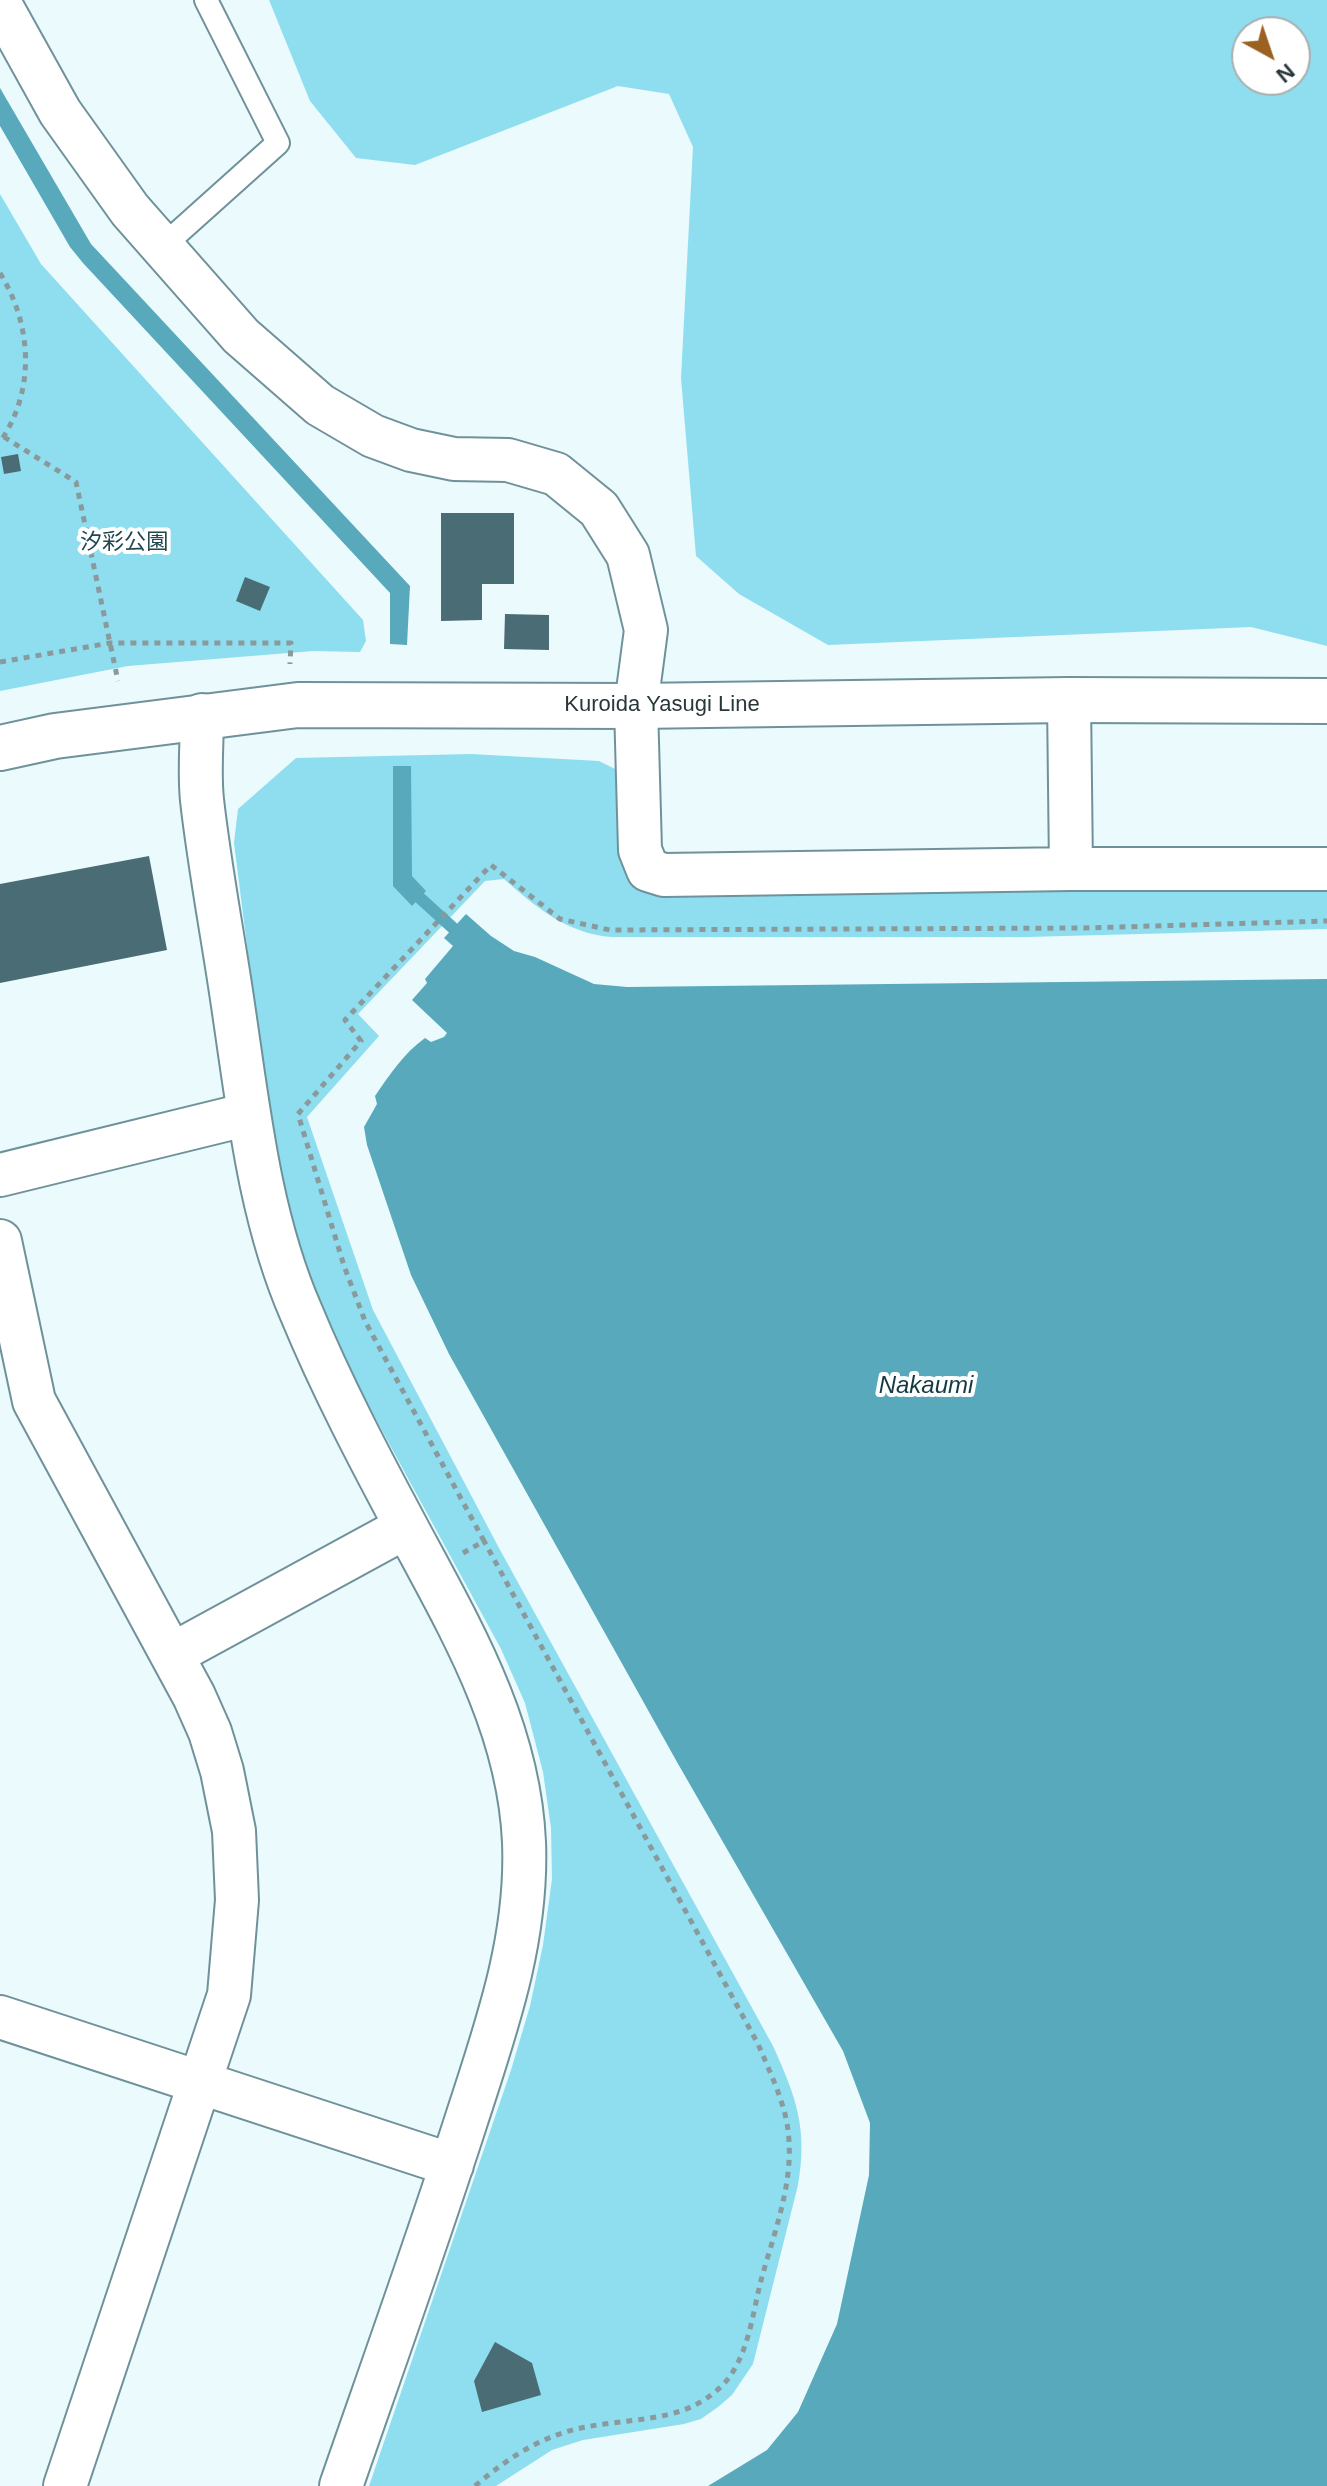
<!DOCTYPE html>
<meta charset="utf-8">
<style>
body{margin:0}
#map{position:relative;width:1327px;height:2486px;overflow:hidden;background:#ebfafd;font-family:Arial,sans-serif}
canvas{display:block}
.north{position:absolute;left:1231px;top:16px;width:80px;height:80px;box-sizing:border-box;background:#fff;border:2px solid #a9afb0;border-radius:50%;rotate:140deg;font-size:22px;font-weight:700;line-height:32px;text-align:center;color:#28373a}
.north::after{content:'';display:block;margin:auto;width:28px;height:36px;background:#9b6121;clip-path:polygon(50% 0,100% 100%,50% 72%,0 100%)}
</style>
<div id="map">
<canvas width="1327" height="2486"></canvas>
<div class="north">N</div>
</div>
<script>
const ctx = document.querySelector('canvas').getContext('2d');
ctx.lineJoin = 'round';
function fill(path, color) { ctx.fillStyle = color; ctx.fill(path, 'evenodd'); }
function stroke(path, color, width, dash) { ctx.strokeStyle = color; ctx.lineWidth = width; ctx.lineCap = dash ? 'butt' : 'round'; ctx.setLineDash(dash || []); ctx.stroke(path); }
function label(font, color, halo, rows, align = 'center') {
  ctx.font = font + ' Arial,"Noto Sans JP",sans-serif'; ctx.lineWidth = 8; ctx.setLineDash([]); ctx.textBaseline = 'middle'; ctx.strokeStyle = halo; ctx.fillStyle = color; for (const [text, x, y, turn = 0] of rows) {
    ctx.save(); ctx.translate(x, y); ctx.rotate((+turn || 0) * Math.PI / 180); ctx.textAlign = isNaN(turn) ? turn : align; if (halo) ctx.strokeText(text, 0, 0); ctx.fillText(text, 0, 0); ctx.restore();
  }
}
fill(new Path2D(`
 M269 0H1327V646L1251 627 828 645 739 594 696 556 681 378 693 147 669 94 618 86 415 165 356 158 310 101ZM1295 32V80H1247V32Z
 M0 194 41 264 363 620 366 641 360 652 313 651 128 666 0 691Z
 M471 754 599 761 617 770 626 787 628 879 639 886 1327 878V929L1027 937H612C567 934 536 907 504 879L485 881 358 1014 379 1036 307 1117 373 1310 499 1548 773 2046C796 2097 808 2128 798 2185L753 2364 732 2395 718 2407 701 2419 684 2424 583 2440 552 2450 496 2486H369L511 2070 530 2006 543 1945 552 1879 551 1828 543 1772 525 1703 501 1649 343 1359 291 1225 265 1088 234 843 238 809 296 758Z`), '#8edef0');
fill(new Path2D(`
 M0 88 91 244 410 586 407 645 390 644V593L83 263 70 247 0 126Z
 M393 766H411L412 876 426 891 412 906 393 886Z
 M466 914 491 936 514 951 535 957 594 984 627 987 1327 979V2486H708L767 2450 798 2412 837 2324 869 2175 870 2123 843 2051 677 1762 449 1354 411 1275 367 1145 364 1127 377 1104 375 1096C390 1074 404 1053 425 1038L431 1042 444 1037 447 1033 412 1000 427 983 425 979 453 946 444 938Z`), '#58a9bb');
stroke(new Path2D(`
 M410 889 464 938`), '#58a9bb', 12);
fill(new Path2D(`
 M18 454 21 471 4 474 1 457Z
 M441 513H514V584H482V620L441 621Z
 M245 577 270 587 260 611 236 601Z
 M505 614 549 615V650L504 649Z
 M149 856 167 950 0 983V884Z
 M495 2342 532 2363 541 2395 482 2412 474 2381Z`), '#4a6c74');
const lane = new Path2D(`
 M162 247 278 143 206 0`);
const street = new Path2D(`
 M0 4 60 112 130 210 241 336 320 405 373 436 411 450 454 459 508 460 556 474 599 509 628 555 646 630 636 706 640 850 648 870 664 875 1071 869H1327
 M1069 700 1071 869
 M202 715C202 743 199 772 202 800 210 871 224 941 234 1012 249 1113 260 1218 301 1312 332 1387 370 1459 408 1530 461 1629 519 1727 524 1842 528 1941 495 2031 465 2124 426 2245 383 2365 341 2486
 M0 1175 249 1114
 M0 1241 34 1401 194 1696 210 1732 222 1771 234 1831 237 1900 229 1995 65 2486
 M173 1654 406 1527
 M0 2017 452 2165`);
const secondary = new Path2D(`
 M0 748 55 736 298 705 636 706 1069 700 1327 701`);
stroke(lane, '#6f929a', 26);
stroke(street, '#6f929a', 46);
stroke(secondary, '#6f929a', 48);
stroke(new Path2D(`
 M0 273C32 325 36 390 0 442
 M4 437 76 482 118 681
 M0 662 110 643H291L290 664
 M463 1553 484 1541 365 1321 344 1266 298 1114 361 1041 345 1020 491 865 560 919 610 930 1084 928 1327 921
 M475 2486C508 2458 542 2435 586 2427 620 2420 661 2421 693 2406 706 2400 722 2388 730 2376 748 2351 753 2314 760 2284 772 2239 792 2189 789 2142 788 2108 771 2075 758 2044L484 1541`), '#8a999c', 5, [6, 6]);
stroke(lane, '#fff', 22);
stroke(street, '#fff', 42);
stroke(secondary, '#fff', 44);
label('22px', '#21474f', '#fff', [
 ["汐彩公園",124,543]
]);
label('22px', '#28373a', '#fff', [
 ["Kuroida Yasugi Line",662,705]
]);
label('italic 24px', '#143a42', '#fff', [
 ["Nakaumi",926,1386]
]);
</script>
